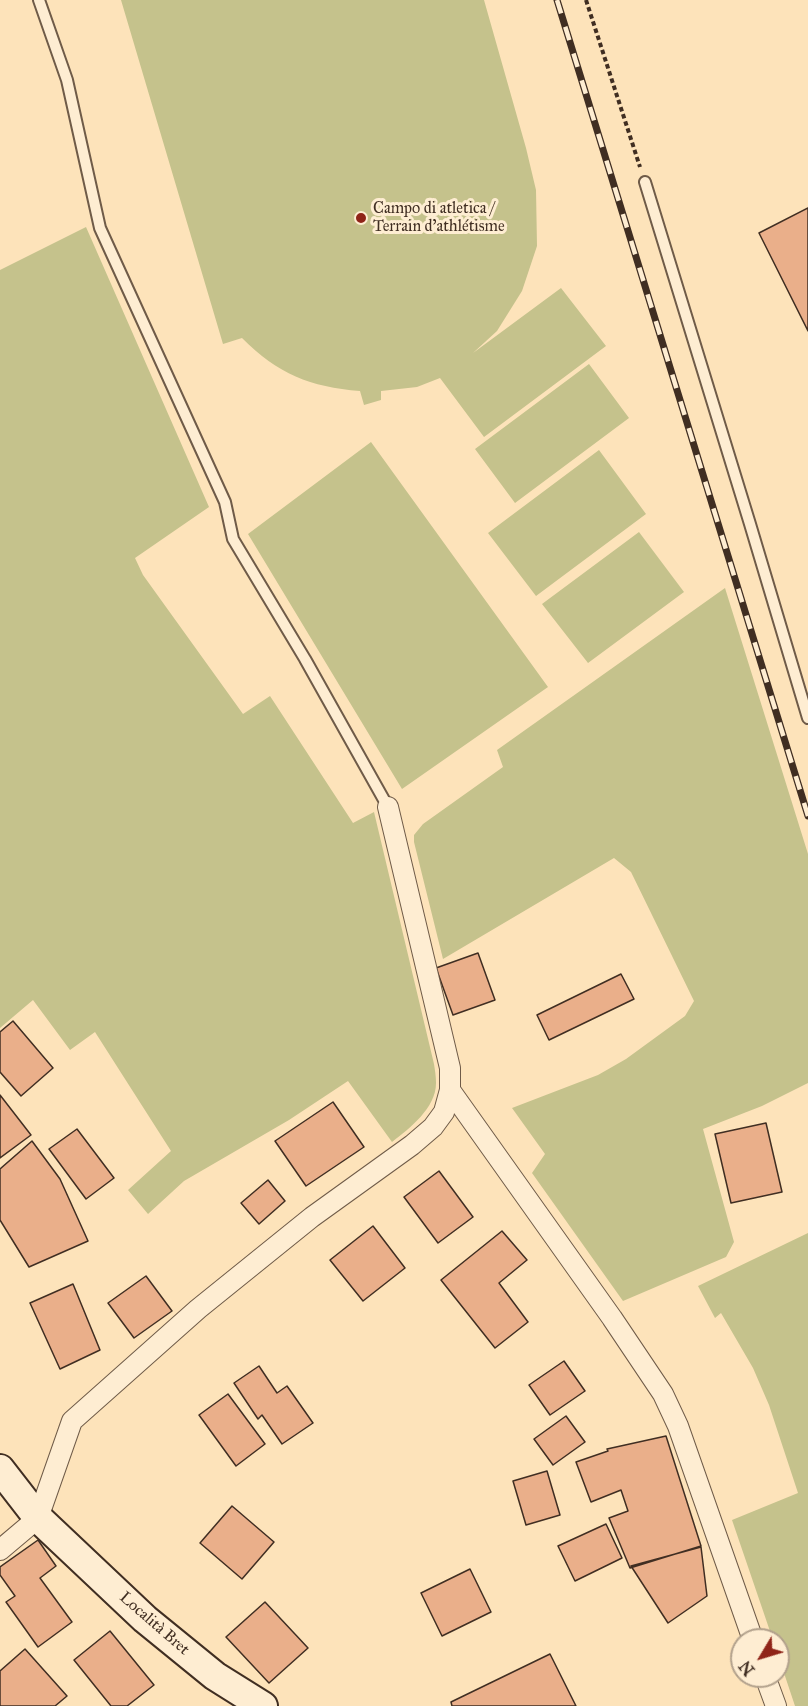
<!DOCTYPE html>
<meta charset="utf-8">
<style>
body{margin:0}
#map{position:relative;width:808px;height:1706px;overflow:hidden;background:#fde3ba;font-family:"IM FELL Great Primer",serif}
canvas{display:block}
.north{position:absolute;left:730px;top:1628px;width:60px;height:60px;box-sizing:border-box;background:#feedd2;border:2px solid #b2a18c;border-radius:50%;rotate:232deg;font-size:16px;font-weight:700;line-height:24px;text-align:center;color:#402e22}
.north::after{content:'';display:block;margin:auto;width:21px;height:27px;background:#8f2418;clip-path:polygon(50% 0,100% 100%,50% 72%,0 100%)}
</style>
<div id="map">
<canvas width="808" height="1706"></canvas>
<div class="north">N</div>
</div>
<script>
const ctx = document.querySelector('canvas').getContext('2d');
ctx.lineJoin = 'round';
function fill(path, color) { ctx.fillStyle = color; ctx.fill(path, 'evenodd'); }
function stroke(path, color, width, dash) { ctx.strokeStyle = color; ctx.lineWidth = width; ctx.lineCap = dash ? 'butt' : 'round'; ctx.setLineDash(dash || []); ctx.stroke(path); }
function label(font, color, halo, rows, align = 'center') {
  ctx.font = font + ' "IM FELL Great Primer",serif'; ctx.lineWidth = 6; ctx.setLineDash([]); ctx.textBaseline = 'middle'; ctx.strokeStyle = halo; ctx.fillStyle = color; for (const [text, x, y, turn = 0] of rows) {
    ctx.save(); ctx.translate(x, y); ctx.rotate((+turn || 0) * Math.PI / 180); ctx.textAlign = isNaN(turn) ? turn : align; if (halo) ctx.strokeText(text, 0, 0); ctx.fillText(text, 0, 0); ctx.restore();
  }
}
fill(new Path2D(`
 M121 0H484L526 148 536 190 537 246 522 291 497 331 473 353 561 288 606 346 484 437 440 378 417 387 381 391V400L364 405 360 391C310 387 278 374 242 338L223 344Z
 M86 227 209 507 135 558 143 575 243 714 270 696 353 823 374 812 434 1064C435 1070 436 1077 436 1083 436 1108 410 1128 392 1142L348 1081 289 1120 184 1181 148 1214 128 1190 171 1151 95 1032 70 1050 33 1000 0 1028V270Z
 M589 364 629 418 515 503 475 449Z
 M371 442 548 687 402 789 248 534Z
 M599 450 646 514 536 596 488 533Z
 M639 532 684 592 588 663 542 604Z
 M725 588 808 854V1083L762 1106 703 1129 734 1242 726 1257 623 1301 532 1173 545 1154 512 1108 598 1075 626 1059 685 1016 694 1001 631 872 614 858 443 959 414 842V835L423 824 503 767 497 750Z
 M808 1233V1706H795L778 1655V1640H773L732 1520 798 1493 769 1405 753 1368 721 1313 715 1318 698 1286Z`), '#c5c28c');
const building = new Path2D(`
 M808 208V331L759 233Z
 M478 953 495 1000 453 1015 436 968Z
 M621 974 634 999 549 1040 537 1015Z
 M13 1021 53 1068 21 1096 0 1072V1032Z
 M0 1095 31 1135 0 1158Z
 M333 1102 364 1147 306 1186 275 1141Z
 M766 1123 782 1192 731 1203 715 1134Z
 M77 1129 114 1178 86 1199 49 1149Z
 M32 1141 60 1179 88 1241 29 1267 0 1220V1169Z
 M439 1171 473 1217 438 1243 404 1197Z
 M268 1180 285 1201 259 1224 241 1203Z
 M373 1226 405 1268 363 1301 330 1260Z
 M502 1231 527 1260 499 1283 528 1322 495 1348 441 1280Z
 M146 1276 172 1311 134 1338 108 1303Z
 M73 1284 100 1350 60 1369 30 1303Z
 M564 1361 585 1391 550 1415 529 1385Z
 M259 1366 277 1393 287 1386 313 1423 282 1444 262 1415 258 1419 234 1383Z
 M228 1394 265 1444 236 1466 199 1415Z
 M566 1416 585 1442 553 1465 534 1439Z
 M666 1436 701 1546 630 1568 609 1518 628 1511 621 1490 591 1502 576 1462 608 1451 607 1449Z
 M547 1471 560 1515 526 1525 513 1481Z
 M232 1506 274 1542 242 1579 200 1543Z
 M606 1524 622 1558 575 1581 558 1546Z
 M38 1540 56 1566 40 1578 72 1622 38 1647 6 1602 15 1596 0 1575V1567Z
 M701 1547 707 1596 668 1623 631 1566Z
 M470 1569 491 1612 442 1636 421 1593Z
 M265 1602 308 1648 269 1683 226 1637Z
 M110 1631 154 1685 127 1706H111L74 1660Z
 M25 1649 67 1696 55 1706H0V1671Z
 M550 1654 576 1706H452L451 1702Z`);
fill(building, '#eaaf8a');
stroke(building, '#402e22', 1.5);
const lane = new Path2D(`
 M39 0 67 80 100 228 225 502 233 539 305 659 388 807
 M645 182 750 524 808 718`);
const street = new Path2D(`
 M450 1090 612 1318 663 1394 678 1426 753 1640
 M0 1550 38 1518 72 1421 198 1309 312 1217 412 1145 433 1127 444 1112 450 1090V1068L388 807
 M765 1676 776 1706`);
const secondary = new Path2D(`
 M0 1469 38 1518 145 1619 215 1676 263 1706`);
stroke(lane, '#6f5b48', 14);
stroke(street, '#6f5b48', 22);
stroke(secondary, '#402e22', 32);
stroke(new Path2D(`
 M586 0 640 167`), '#402e22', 4, [4.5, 3]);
stroke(lane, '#feedd2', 10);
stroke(street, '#feedd2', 20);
stroke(secondary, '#feedd2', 28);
const rail = new Path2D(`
 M557 0 808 816`);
stroke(rail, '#402e22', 7);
stroke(rail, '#feedd2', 4.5, [14]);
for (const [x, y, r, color] of [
 [361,218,6,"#8f2418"]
]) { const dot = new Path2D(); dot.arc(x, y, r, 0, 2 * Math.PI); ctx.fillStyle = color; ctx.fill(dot); stroke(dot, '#feedd2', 2); }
label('16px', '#402e22', '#feedd2', [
 ["Campo di atletica /",373,209],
 ["Terrain d'athlétisme",373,227]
], 'left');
label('16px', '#402e22', '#feedd2', [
 ["Località Bret",154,1624,41]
]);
</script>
